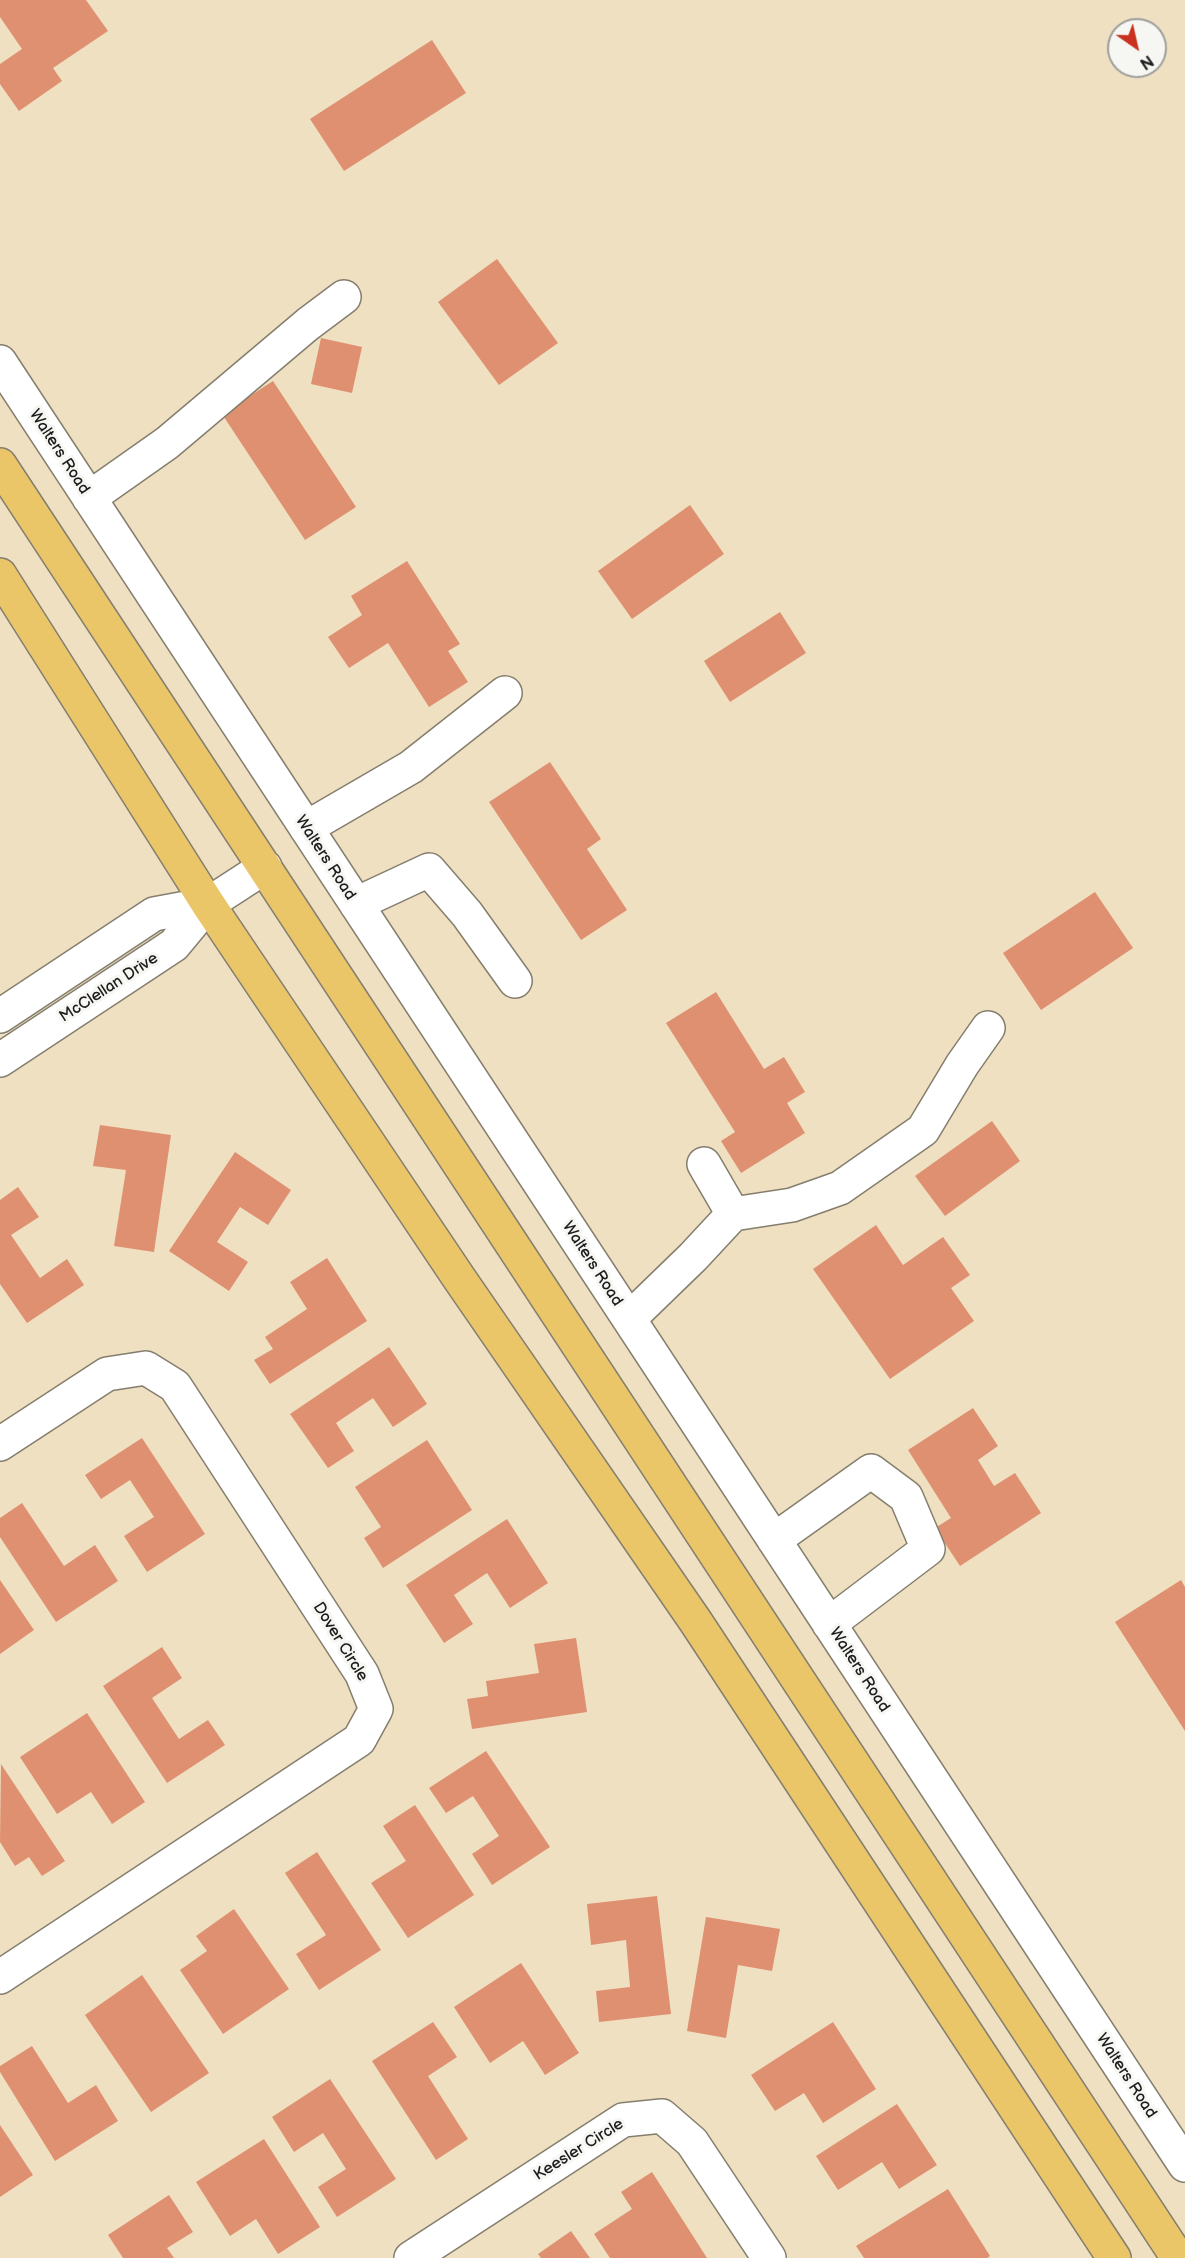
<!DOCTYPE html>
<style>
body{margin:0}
#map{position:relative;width:1185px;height:2258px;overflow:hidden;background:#eee0c1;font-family:"Balsamiq Sans",sans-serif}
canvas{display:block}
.north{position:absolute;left:1107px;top:18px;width:60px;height:60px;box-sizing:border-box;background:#f6f6f2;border:2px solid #9f9f9c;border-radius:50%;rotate:146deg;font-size:16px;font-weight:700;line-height:24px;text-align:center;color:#1c1c1c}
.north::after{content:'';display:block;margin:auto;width:21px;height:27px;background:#c8321e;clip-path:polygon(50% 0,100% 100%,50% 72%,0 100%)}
</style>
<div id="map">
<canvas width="1185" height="2258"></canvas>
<div class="north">N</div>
</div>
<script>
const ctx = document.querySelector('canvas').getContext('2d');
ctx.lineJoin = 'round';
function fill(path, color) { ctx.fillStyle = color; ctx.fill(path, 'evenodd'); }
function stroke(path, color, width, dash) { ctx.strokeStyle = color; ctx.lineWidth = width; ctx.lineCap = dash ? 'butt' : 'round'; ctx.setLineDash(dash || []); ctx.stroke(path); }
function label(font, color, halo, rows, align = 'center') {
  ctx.font = font + ' "Balsamiq Sans",sans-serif'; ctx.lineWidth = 6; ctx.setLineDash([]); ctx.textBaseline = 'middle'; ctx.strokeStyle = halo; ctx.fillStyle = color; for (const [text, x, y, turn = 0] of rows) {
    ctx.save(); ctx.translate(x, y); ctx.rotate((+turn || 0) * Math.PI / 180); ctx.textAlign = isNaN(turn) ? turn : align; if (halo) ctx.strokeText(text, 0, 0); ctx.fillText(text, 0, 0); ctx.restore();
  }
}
fill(new Path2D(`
 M0 0H86L108 31 53 68 62 81 19 111 0 84V64L22 49 0 17Z
 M432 40 466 93 344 171 310 119Z
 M497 259 558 343 499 385 438 302Z
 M321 338 362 347 352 393 311 384Z
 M273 381 356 507 305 540 222 414Z
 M690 505 724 554 632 619 598 571Z
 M407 561 460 644 448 651 468 682 429 707 388 643 349 668 328 637 362 615 351 596Z
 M780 612 806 653 730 702 704 661Z
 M550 762 601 839 587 849 627 910 581 940 489 802Z
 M1095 892 1133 948 1041 1010 1003 953Z
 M716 992 764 1069 784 1057 805 1092 787 1103 805 1133 741 1173 721 1141 735 1132 666 1023Z
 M992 1121 1020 1161 945 1216 915 1176Z
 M100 1125 171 1135 154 1252 114 1246 126 1170 93 1166Z
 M235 1152 291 1190 268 1225 240 1207 217 1242 248 1262 229 1291 169 1251Z
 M18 1187 39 1217 11 1235 40 1278 67 1259 84 1285 27 1323 0 1284V1200Z
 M876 1225 903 1265 943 1237 970 1275 951 1288 974 1321 890 1379 813 1269Z
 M327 1258 367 1321 270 1384 254 1360 273 1349 265 1337 307 1309 290 1282Z
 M389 1347 427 1404 393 1427 373 1398 336 1423 354 1451 328 1468 290 1414Z
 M973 1408 998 1446 978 1460 994 1486 1015 1473 1041 1513 960 1566 935 1528 951 1518 908 1450Z
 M142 1438 205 1534 147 1572 124 1536 154 1517 130 1480 101 1499 85 1475Z
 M427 1440 472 1510 383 1568 364 1538 381 1527 355 1487Z
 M22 1503 64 1566 95 1545 118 1581 56 1622 0 1537V1518Z
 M507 1519 548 1583 510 1608 487 1573 454 1595 473 1624 444 1643 406 1585Z
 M0 1580 34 1630 0 1654Z
 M1181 1580 1185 1587V1731L1115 1622Z
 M576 1638 587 1712 472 1729 467 1699 488 1696 486 1681 539 1673 534 1644Z
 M162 1647 182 1678 152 1698 179 1739 208 1720 225 1745 167 1783 103 1686Z
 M87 1713 145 1802 112 1824 91 1792 57 1814 20 1757Z
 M486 1751 550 1847 492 1885 472 1854 499 1836 473 1796 446 1813 429 1788Z
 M1 1764 65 1861 42 1876 29 1857 15 1866 0 1842Z
 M415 1805 474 1895 408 1938 371 1883 406 1861 383 1826Z
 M317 1852 381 1950 319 1990 296 1954 326 1935 285 1873Z
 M657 1896 671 2014 599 2022 596 1991 630 1987 626 1940 591 1945 587 1904Z
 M234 1909 289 1989 223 2034 180 1970 207 1951 196 1936Z
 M706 1917 780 1929 772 1971 738 1965 726 2038 687 2031Z
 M521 1963 579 2053 545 2075 523 2041 490 2063 454 2007Z
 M142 1975 209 2073 151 2112 85 2015Z
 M433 2022 457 2057 428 2076 468 2139 436 2160 372 2061Z
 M833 2022 876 2089 823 2123 804 2093 775 2111 751 2075Z
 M32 2046 68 2103 96 2085 118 2121 55 2161 0 2072V2066Z
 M330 2079 396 2179 337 2217 318 2187 346 2169 323 2133 294 2152 272 2117Z
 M897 2104 937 2165 899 2189 882 2162 838 2190 816 2156Z
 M0 2125 33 2175 0 2197Z
 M264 2139 320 2227 278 2254 256 2219 230 2236 196 2182Z
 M652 2172 707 2258H610L594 2234 632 2209 621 2192Z
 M948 2189 990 2256 987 2258H864L856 2246Z
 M169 2195 193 2232 167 2248 174 2258H123L108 2235Z
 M571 2231 590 2258H541L538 2254Z`), '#df9070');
const minor = new Path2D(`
 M0 362 1185 2165
 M89 498 167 443 308 324 344 297
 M306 828 411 767 505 693
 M356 904 429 870 467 914 515 981
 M0 1016 154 914 208 904
 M0 1060 165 951 174 945 208 904 265 867
 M733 1214 792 1205 840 1188 923 1130 962 1065 988 1028
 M629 1319 693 1257 733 1214 704 1164
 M0 1444 107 1374 146 1368 175 1386 362 1674 376 1709 359 1740 0 1977
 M774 1540 871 1471 906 1497 928 1549 829 1624
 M411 2258 623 2120 662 2116 692 2142 769 2258`);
const major = new Path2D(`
 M0 465 1178 2258
 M0 575 208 904 459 1278 696 1622 1114 2258`);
stroke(minor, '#857e6e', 36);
stroke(major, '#857e6e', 36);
stroke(minor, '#fff', 33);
stroke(major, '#eac669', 33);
label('16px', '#1c1c1c', '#f6f6f2', [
 ["Walters Road",59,452,57],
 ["Walters Road",325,858,57],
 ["McClellan Drive",109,988,-33],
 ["Walters Road",592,1264,57],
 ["Dover Circle",340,1642,58],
 ["Walters Road",859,1670,57],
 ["Walters Road",1126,2076,57],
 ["Keesler Circle",579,2150,-32]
]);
</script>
